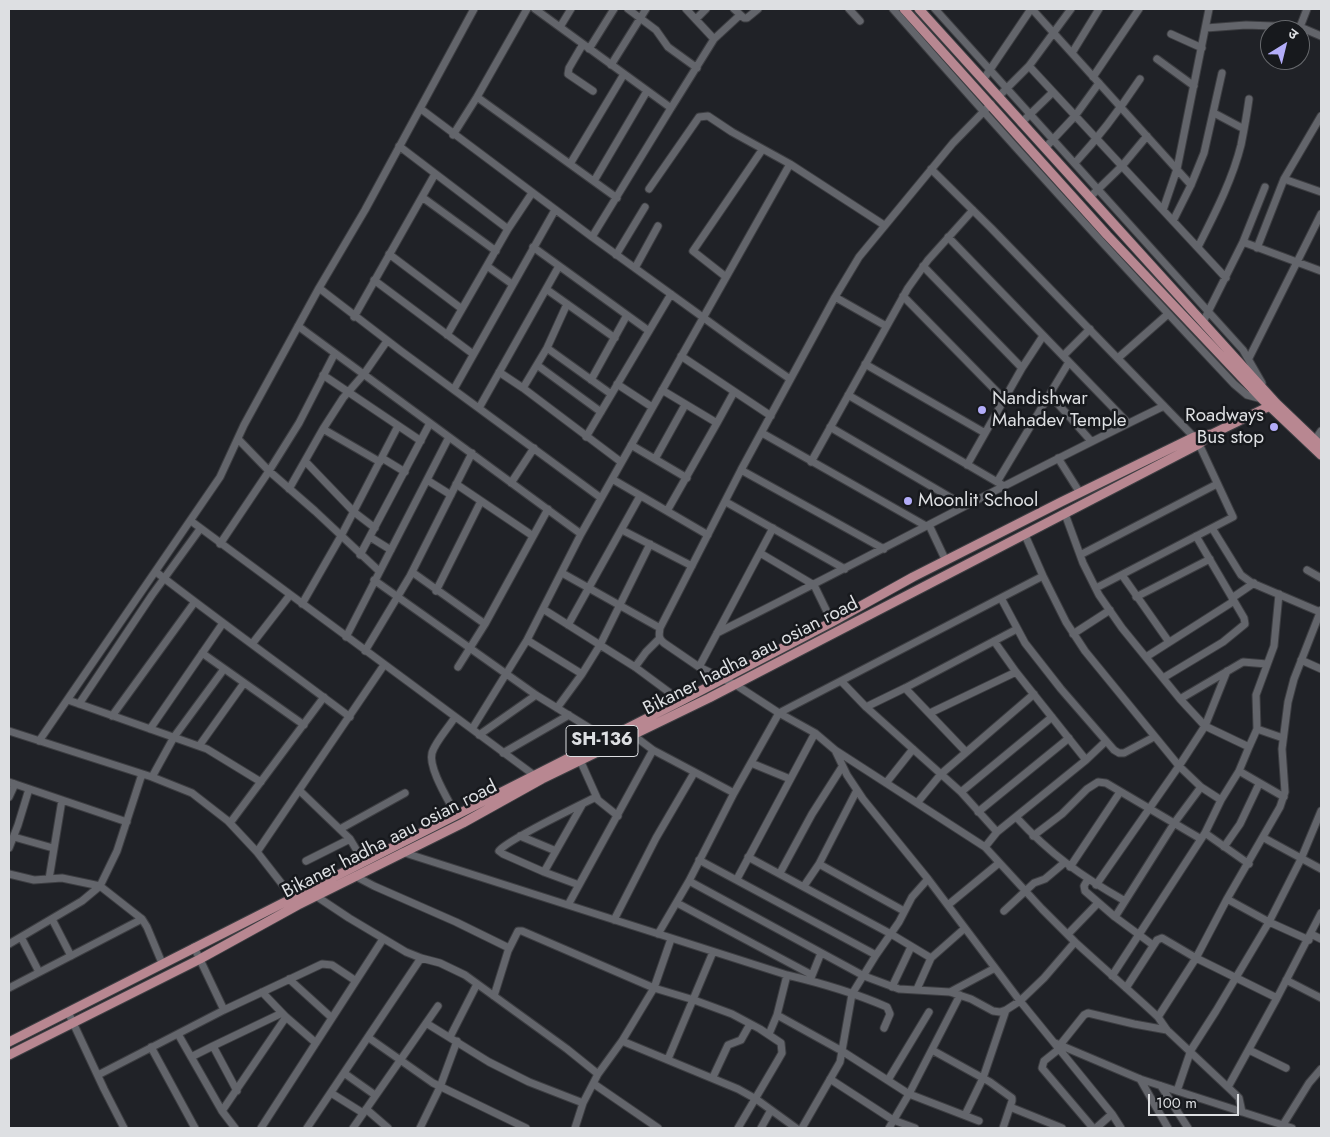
<!DOCTYPE html>
<meta charset="utf-8">
<style>
body{margin:0}
#map{position:relative;width:1330px;height:1137px;overflow:hidden;background:#202227;font-family:Jost,"Noto Sans Devanagari",sans-serif}
canvas{display:block}
.frame{position:absolute;inset:0;border:10px solid #dddfe2;pointer-events:none}
.north{position:absolute;left:1260px;top:20px;width:50px;height:50px;box-sizing:border-box;background:#17191d;border:1px solid #66686c;border-radius:50%;rotate:36deg;font-size:14px;font-weight:700;line-height:20px;text-align:center;color:#dddfe2}
.north::after{content:'';display:block;margin:auto;width:18px;height:22px;background:#b3adf9;clip-path:polygon(50% 0,100% 100%,50% 72%,0 100%)}
.scale{position:absolute;left:1148px;top:1094px;width:91px;height:22px;box-sizing:border-box;border:2px solid #dddfe2;border-top:0;padding-left:6px;font-size:15px;line-height:18px;white-space:nowrap;color:#dddfe2;-webkit-text-stroke:4px #17191d;paint-order:stroke}
</style>
<div id="map">
<canvas width="1330" height="1137"></canvas>
<div class="frame"></div>
<div class="north">उ</div>
<div class="scale">100 m</div>
</div>
<script>
const ctx = document.querySelector('canvas').getContext('2d');
ctx.lineJoin = 'round';
function stroke(path, color, width, dash) { ctx.strokeStyle = color; ctx.lineWidth = width; ctx.lineCap = dash ? 'butt' : 'round'; ctx.setLineDash(dash || []); ctx.stroke(path); }
function label(font, color, halo, rows, align = 'center') {
  ctx.font = font + ' Jost,sans-serif'; ctx.lineWidth = 5; ctx.setLineDash([]); ctx.textBaseline = 'middle'; ctx.strokeStyle = halo; ctx.fillStyle = color; for (const [text, x, y, turn = 0] of rows) {
    ctx.save(); ctx.translate(x, y); ctx.rotate((+turn || 0) * Math.PI / 180); ctx.textAlign = isNaN(turn) ? turn : align; if (halo) ctx.strokeText(text, 0, 0); ctx.fillText(text, 0, 0); ctx.restore();
  }
}
const minor = new Path2D(`
 M535 9 671 108 592 237
 M628 9 656 30 668 47 697 68
 M686 9 714 39
 M734 9 744 18H747L758 9
 M849 9 860 21
 M893 9C1004 136 1118 261 1234 384L1247 395 1262 399
 M935 9 1243 350 1262 383
 M1032 9 1191 185
 M696 19 706 9
 M560 27 571 9
 M1300 27 1307 9
 M1206 28 1246 25 1300 27 1321 36
 M1171 34 1202 48
 M583 44 569 68 568 74 593 91
 M589 49 614 9
 M1072 53 1099 9
 M1157 59 1194 86
 M611 65 646 9
 M1029 66 1226 278
 M1093 77 1139 9
 M983 80 1031 9
 M477 97 617 198
 M998 97 1029 66 1071 9
 M991 104 953 143 859 257 835 297 741 470 660 628C659 635 658 638 664 643L699 667 736 685 779 713 815 733 835 750 847 775 863 799 928 879 1020 1001 1112 1114 1121 1128
 M671 108 714 39 740 15
 M421 109 592 237 744 347 790 379
 M1214 113 1244 129
 M1021 123 1053 92
 M453 135 477 97 527 9
 M399 146 508 229
 M1045 148 1075 116 1099 83
 M1075 163C1099 137 1120 109 1140 79
 M570 164 624 74
 M931 169 991 228 1194 437
 M1284 179 1321 116
 M594 181 647 91
 M649 189 699 117 708 116 732 132 790 164 884 225
 M422 197 496 251
 M1089 198 1122 166 1147 136
 M1163 210 1177 169 1209 9
 M1173 221 1191 185 1204 153 1222 73
 M948 237 1128 423
 M1243 242 1265 187
 M533 247 649 331
 M1198 247C1214 215 1232 181 1241 145 1244 130 1247 114 1249 99
 M1257 248 1284 179 1321 192
 M389 254 462 309
 M616 255 645 207
 M487 266 512 284
 M923 266 1022 368
 M635 268 658 226
 M726 277 693 251 762 150
 M374 280 473 354
 M319 288 401 351 601 498
 M546 289 615 338
 M903 296 1004 399
 M835 297 886 326
 M354 317 435 174
 M1203 322 1243 242 1321 271
 M298 326 581 534
 M447 335 508 229 532 193
 M547 348 611 394
 M681 356 771 416
 M1063 356 1090 329
 M1118 358 1168 314
 M1249 358 1321 214
 M865 364 985 433
 M537 365 601 412
 M499 372 523 388 621 462
 M323 375 421 441
 M591 380 627 315
 M617 384 652 407
 M523 388 547 348 567 304
 M454 389 555 210
 M662 390 717 423 667 511
 M848 395 1004 486
 M1050 395 1091 441
 M479 408 559 266
 M717 423 734 392
 M830 427 965 506
 M323 429 380 462
 M762 433 926 526
 M586 437 671 294
 M238 439 269 471 315 511 379 571
 M1315 440 1321 431
 M631 445 687 478
 M382 458 405 472
 M1058 458 1080 493
 M655 459 685 405
 M305 461 354 512 375 528
 M811 462 908 288 928 260 973 210
 M967 465 1022 368 1043 336
 M741 470 884 549
 M612 479 708 535
 M427 480 451 495
 M997 482 1069 362
 M511 483 534 448
 M456 484 533 536
 M289 489 323 429 343 398 364 374 387 341
 M726 502 845 569
 M1065 514 1083 563 1099 595 1122 628 1180 699 1205 726 1249 747
 M191 521 538 778
 M929 525 946 561
 M1212 528 1241 575 1252 583 1320 612
 M622 530 692 566
 M1025 535 1043 576 1066 622 1085 651 1179 766 1201 787 1221 800
 M370 537 391 550
 M220 544 269 471 299 423 335 353
 M760 553 814 585 832 622
 M360 555 430 423
 M1080 555 1217 484
 M1307 570 1321 578
 M156 572C219 621 285 668 350 717
 M412 572 485 624
 M562 573 660 628
 M1122 575 1169 642
 M374 580 536 695 596 732 601 733 622 731
 M1096 588 1233 517 1199 444
 M436 591 481 501
 M1136 597 1210 559
 M1001 598 1025 643 1061 689 1114 750 1119 753H1124L1154 737
 M1232 598 1254 583
 M302 604 341 536 398 426
 M543 609 635 667 681 701
 M568 625 640 496
 M717 633C866 559 1013 479 1164 406
 M1073 634 1110 610
 M346 637 449 437
 M527 640 582 674
 M994 641 1016 672 1086 760
 M252 644 290 595
 M365 651 410 576 472 453
 M202 653 304 725
 M1146 657 1234 601
 M1301 660 1321 669
 M458 667 485 624 548 509
 M635 667 646 652 659 639
 M699 667 773 528
 M1163 678 1223 642 1245 624 1244 618 1196 536
 M841 681 866 707 961 792 997 832
 M905 688 966 752
 M1180 699 1243 662 1267 664
 M68 700 207 749 261 782
 M79 704 152 595 200 529
 M866 707 905 688 1017 629
 M557 708 582 674 600 645 650 544
 M930 713 1016 672
 M112 716 194 603
 M455 717C449 727 435 742 432 753 428 768 449 801 456 815
 M150 729 223 623
 M472 729 527 640 581 534 790 164
 M1257 729 1283 738
 M9 731 152 777 192 793 228 821 257 852 296 902
 M479 735 536 695
 M633 735 653 750 734 793
 M39 741 220 477 244 425 319 288 365 210 474 9
 M199 746 244 683
 M835 750 985 847 1042 909 1075 942 1145 1005 1158 1017 1167 1030 1234 1093 1239 1098 1242 1112
 M503 753 569 715
 M580 760 598 800 618 816
 M751 763 790 779
 M1239 771 1284 797
 M152 777 174 737 224 669
 M9 782 127 822
 M886 783 913 749
 M299 790 350 839 363 861
 M961 792 1052 717
 M9 797 15 784
 M917 803 941 774 1034 694
 M978 812 1069 738
 M1016 817C1050 854 1081 876 1125 901
 M230 823 324 697
 M340 829 405 793
 M1205 833 1249 864
 M520 836 556 851
 M1033 836 1062 814 1087 789 1098 782 1106 783 1201 839
 M14 837 53 848
 M1264 838 1321 869
 M985 847 997 832 1086 760 1105 742
 M1224 847 1240 824 1259 784
 M9 848 18 825 29 789
 M257 852 384 665
 M402 852 787 975C821 983 855 993 887 1007L890 1014 884 1028
 M748 857 891 934 931 958
 M699 860 876 955
 M306 861 350 839
 M819 864 904 911
 M1070 867 1120 792
 M544 872 582 805
 M780 873 812 814 842 767
 M9 874 34 880 62 878 100 886 142 919 147 927 162 963
 M355 876 374 886 456 922 509 948
 M49 879 62 800
 M737 879 815 733
 M1088 879 1084 886 1085 891 1115 917 1153 945
 M689 881 864 976 899 989 950 992 971 999 993 1011 1000 1012 1006 1010 1020 1001 1044 978 1075 942
 M579 885 544 872 503 854 499 851C505 841 580 805 596 797
 M1096 885 1179 766 1205 726 1227 671
 M804 886 819 864 857 790
 M313 894 349 918 406 952 421 958 440 963 465 975 567 1049 598 1074
 M1227 899 1269 922 1309 940
 M677 903 812 975
 M568 905 653 750
 M948 905 999 863
 M1004 911 1034 883 1045 879 1064 863
 M1115 917 1175 822 1201 787
 M52 919 71 956
 M614 920 656 838 694 773
 M658 934 689 881 734 793 779 713 1043 576
 M1068 934 1098 903
 M1311 934 1321 939
 M21 937 39 972
 M9 944 82 901 100 886 117 851 142 774
 M194 947 224 1010
 M1112 976 1205 833 1221 800 1239 771 1249 747 1257 729 1256 695 1274 646 1279 594
 M811 978 821 953
 M289 979 332 1018
 M1286 980 1321 998
 M892 987 911 947
 M9 988 142 919
 M1126 988 1157 940 1162 938 1196 958 1277 998
 M917 989 931 958 965 928
 M262 992 286 1017 316 1043
 M950 992 995 968
 M494 996 508 951 518 931H522L654 988 694 1000 732 1014 760 1029 781 1043 782 1053 778 1060 738 1128
 M68 1012 104 1089 124 1128
 M777 1015 842 1051 909 1094 979 1121
 M1158 1017 1196 958 1227 899 1280 807 1285 792 1282 749 1288 702 1294 679 1321 610
 M426 1023 489 1062 529 1082 583 1103
 M178 1034 222 1111 235 1128
 M769 1034 777 1015 787 975
 M450 1037 477 984
 M369 1038 433 1083 526 1128
 M622 1041 738 1089 756 1099 796 1128
 M1055 1043 1140 1079 1292 1128
 M1060 1045 1084 1015 1088 1013 1134 1024 1167 1030
 M151 1047 195 1128
 M1059 1049 1044 1061 1042 1068 1093 1128
 M932 1050 990 1082 1012 1098V1101L1003 1128
 M1249 1050 1286 1068
 M191 1057 213 1046
 M668 1059 713 952
 M344 1073 375 1095
 M98 1075 224 1010 322 964 332 965 356 981
 M713 1077 728 1045 741 1040 750 1024
 M830 1079 893 1120 915 1128
 M1140 1079 1168 1128
 M888 1080 929 1012
 M594 1084 658 1128
 M1161 1086 1188 1128
 M1228 1087 1277 998 1321 913
 M237 1091 213 1046 282 1013
 M1177 1091 1191 1050 1216 1011 1269 922 1301 859 1321 811
 M331 1093 363 1113
 M1010 1107 1062 1128
 M366 1109 388 1128
 M222 1111 286 1017
 M965 1115 983 1078 1006 1010
 M261 1128 383 939
 M307 1128 421 958
 M353 1128 438 1006
 M420 1128 440 1087 457 1041
 M575 1128 583 1103 598 1074 622 1041 654 988 671 939
 M761 1128 771 1110
 M802 1128 840 1062 852 994 876 955 899 922 912 897 928 879
 M889 1128 909 1094 960 995
 M1096 1128 1112 1114
 M1281 1128 1309 1083 1321 1069`);
const major = new Path2D(`
 M904 9 1107 235 1262 399 1321 455
 M919 9 1276 403 1321 446
 M9 1042 681 701 832 622 913 577 1061 502 1194 437 1212 434
 M9 1055 200 959 298 905 463 823 542 779 709 698 1199 444 1212 434 1276 403`);
stroke(minor, '#3d3e42', 9);
stroke(major, '#3d3e42', 11);
stroke(minor, '#63656b', 7);
stroke(major, '#b88791', 9);
for (const [x, y, r, color] of [
 [982,410,5,"#b3adf9"],
 [1274,427,5,"#b3adf9"],
 [908,501,5,"#b3adf9"]
]) { const dot = new Path2D(); dot.arc(x, y, r, 0, 2 * Math.PI); ctx.fillStyle = color; ctx.fill(dot); stroke(dot, '#17191d', 2); }
for (const [x, y, w] of [
 [602,741,72]
]) { const box = new Path2D(); box.roundRect(x - w / 2, y - 15.5, w, 31, 4); ctx.fillStyle = '#17191d'; ctx.fill(box); stroke(box, '#dddfe2', 1); }
label('bold 18px', '#dddfe2', null, [
 ["SH-136",602,741]
]);
label('19px', '#dddfe2', '#17191d', [
 ["Nandishwar",992,399],
 ["Mahadev Temple",992,421],
 ["Roadways",1264,416,"right"],
 ["Bus stop",1264,438,"right"],
 ["Moonlit School",918,501]
], 'left');
label('19px', '#dddfe2', '#17191d', [
 ["Bikaner hadha aau osian road",751,657,-27],
 ["Bikaner hadha aau osian road",390,840,-27]
]);
</script>
